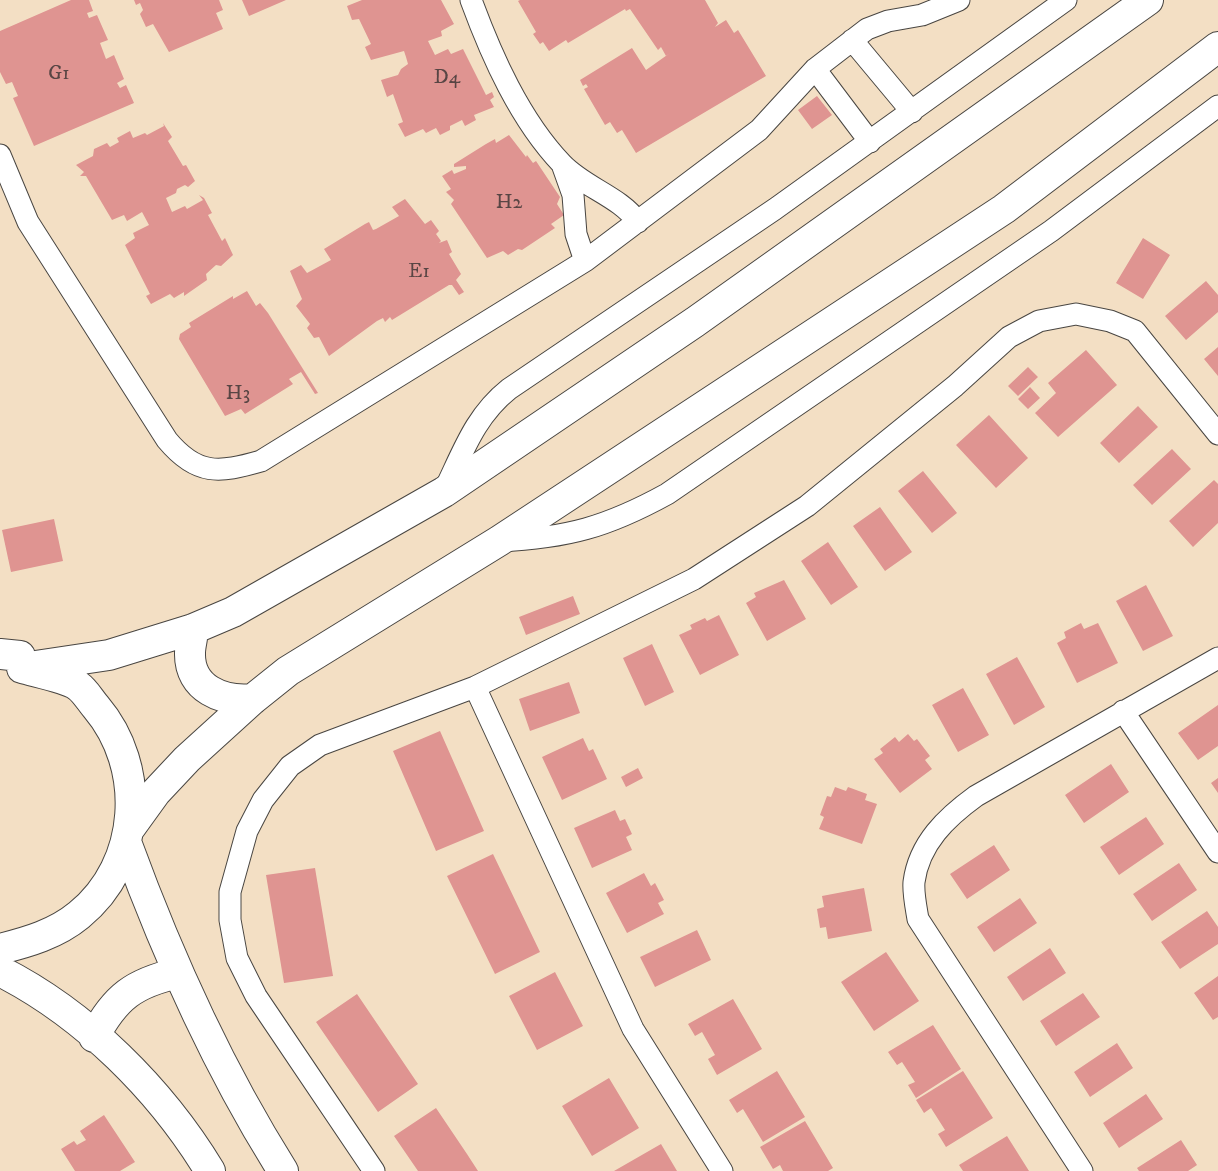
<!DOCTYPE html>
<style>
body{margin:0}
canvas{display:block;background:#f3dfc4}
</style>
<canvas width="1218" height="1171"></canvas>
<script>
const ctx = document.querySelector('canvas').getContext('2d');
ctx.lineJoin = 'round';
function fill(path, color) { ctx.fillStyle = color; ctx.fill(path, 'evenodd'); }
function stroke(path, color, width, dash) { ctx.strokeStyle = color; ctx.lineWidth = width; ctx.lineCap = dash ? 'butt' : 'round'; ctx.setLineDash(dash || []); ctx.stroke(path); }
function label(font, color, halo, rows, align = 'center') {
  ctx.font = font + ' "IM FELL DW Pica",serif'; ctx.lineWidth = 4.5; ctx.setLineDash([]); ctx.textBaseline = 'middle'; ctx.strokeStyle = halo; ctx.fillStyle = color; for (const [text, x, y, turn = 0] of rows) {
    ctx.save(); ctx.translate(x, y); ctx.rotate((+turn || 0) * Math.PI / 180); ctx.textAlign = isNaN(turn) ? turn : align; if (halo) ctx.strokeText(text, 0, 0); ctx.fillText(text, 0, 0); ctx.restore();
  }
}
fill(new Path2D(`
 M71 0H89L93 11 87 13 89 18 97 15 108 40 100 43 106 59 114 55 124 79 117 83 120 88 126 85 134 103 34 146 13 98 18 96 12 82 6 84 0 72V31Z
 M134 0H219L223 10 216 13 223 29 169 52 153 24 146 27 140 14 143 10 140 3 136 5Z
 M242 0H286L249 16Z
 M362 0H441L454 24 441 31 442 36 428 41 435 55 448 49 451 54 463 49 486 95 492 92 494 97 490 100 494 107 474 115 476 120 465 126 462 120 450 126V130L440 135 436 128 426 133 423 129 405 137 398 124 403 122 393 94 387 97 381 80 398 75 401 69 408 64 406 57 404 51 371 60 365 47 371 44 359 19 352 20 347 6Z
 M520 0H705L718 23 715 27 726 20 734 33 738 30 766 76 636 153 622 130 617 133 610 122 605 125 584 89 588 87 586 84 583 86 580 80 632 48 646 70 670 53 666 56 661 47 658 50 630 9 626 11 625 9 568 43 566 40 549 51 543 42 540 44 533 34 536 32 518 1Z
 M817 96 832 115 812 129 798 110Z
 M163 123 172 137 168 141 183 166 186 165 195 181 188 187 185 185 177 189 176 193 166 198 172 212 185 206 187 209 203 200 199 195 204 198 212 213 208 215 222 241 225 238 233 255 221 266 216 265 206 274 207 280 184 296V292L174 298 170 294 151 304 146 296 150 294 125 245 135 238 133 233 149 225 142 212 127 221 124 215 112 220 86 176H80L84 172 76 165 93 156 94 149 107 143 110 147 119 142 117 138 130 131 133 138 145 133 147 135 164 126Z
 M509 135 526 157 527 155 533 163 536 161 560 197 557 204 564 215 551 224 555 228 522 250 518 249 508 255 503 251 487 258 451 204 454 200 446 192 451 189 442 176 452 170 454 174 466 169V166L454 167V164L486 144 495 139 496 143Z
 M405 199 425 224 431 220 439 231 436 234 441 241 439 243 447 240 452 252 449 254 461 274 456 280 464 292 459 295 452 285H449L392 320 390 317 385 322 383 318 377 321 329 356 319 337 314 338 307 328 310 324 296 306 302 299 290 271 301 265 307 273 331 260 324 249 365 224 369 222 373 230 376 229 399 216 392 207Z
 M1143 238 1170 255 1143 299 1116 283Z
 M1206 281 1218 295V312L1186 340 1165 316Z
 M247 291 256 306 260 303 268 313 318 393 315 394 301 372 289 379 293 384 245 414 241 409 225 416 179 339 180 334 191 327 189 323 233 296V299Z
 M1218 347V376L1204 359Z
 M1086 350 1117 385 1058 437 1035 413 1056 393 1048 383Z
 M1028 367 1038 377 1018 396 1008 386Z
 M1030 387 1040 398 1028 409 1018 399Z
 M1138 406 1158 427 1119 463 1100 443Z
 M989 415 1028 458 996 488 956 445Z
 M1172 449 1191 469 1152 505 1133 485Z
 M923 471 957 513 932 533 898 491Z
 M1214 480 1218 484V523L1193 547 1169 521Z
 M880 507 912 552 885 571 853 526Z
 M54 519 63 561 11 572 2 530Z
 M828 542 858 587 831 605 801 561Z
 M784 580 806 619 767 641 746 603 756 597 754 593Z
 M1146 585 1173 636 1143 651 1116 601Z
 M573 596 580 614 526 635 519 617Z
 M719 615 739 655 700 675 679 635 692 629 690 625 705 618 707 621Z
 M1081 623 1084 629 1098 623 1118 663 1077 683 1057 643 1066 638 1064 632Z
 M652 644 674 692 645 706 623 658Z
 M1017 657 1045 707 1014 725 986 674Z
 M569 682 580 713 530 731 519 699Z
 M963 688 989 735 958 752 932 705Z
 M1218 705V746L1198 760 1178 733Z
 M440 731 484 831 436 851 393 751Z
 M908 734 914 741 917 739 930 756 925 760 932 769 900 793 874 759 883 753 880 749 895 737 899 742Z
 M583 738 589 751 593 749 607 779 562 800 542 757Z
 M1111 764 1129 792 1084 823 1065 795Z
 M638 768 643 778 626 787 621 777Z
 M1218 778V793L1211 783Z
 M835 787 846 791 848 787 867 794 865 800 877 804 862 844 819 829 824 817 820 815 827 796 831 797Z
 M615 810 620 821 625 819 632 834 626 837 632 850 592 868 574 828Z
 M1146 817 1164 844 1119 875 1100 847Z
 M994 845 1010 870 967 899 950 874Z
 M493 854 540 952 495 974 447 876Z
 M1179 863 1197 890 1152 921 1133 894Z
 M315 868 333 976 284 983 266 875Z
 M644 873 651 886 655 883 664 900 658 903 664 914 627 933 606 893Z
 M864 888 872 931 828 939 826 927 820 928 817 909 824 907 822 896Z
 M1020 898 1037 923 994 952 977 927Z
 M1207 911 1218 927V944L1180 969 1161 942Z
 M697 930 711 960 655 987 640 957Z
 M1050 948 1066 973 1023 1001 1007 977Z
 M886 952 919 1001 874 1031 841 982Z
 M555 972 583 1026 537 1050 509 996Z
 M1218 976V1017L1213 1020 1194 993Z
 M1083 993 1100 1017 1056 1046 1040 1021Z
 M357 994 418 1084 378 1112 316 1022Z
 M733 999 762 1049 717 1075 708 1059 715 1055 702 1032 695 1036 688 1024Z
 M933 1025 961 1069 916 1098 908 1085 915 1082 902 1062 897 1065 888 1052Z
 M1117 1043 1133 1068 1090 1097 1074 1072Z
 M777 1071 805 1117 763 1142 743 1109 737 1113 729 1100Z
 M963 1071 993 1118 946 1147 938 1134 945 1130 931 1108 924 1113 916 1100Z
 M609 1078 639 1128 592 1156 562 1106Z
 M1146 1094 1163 1119 1119 1148 1103 1123Z
 M436 1108 467 1154 478 1171H418L394 1136Z
 M104 1115 135 1162 120 1171H75L61 1149 74 1141 77 1145 86 1140 80 1131Z
 M805 1121 833 1168 828 1171H783L780 1165 773 1169 760 1147Z
 M1007 1136 1029 1171H963L959 1165Z
 M1181 1140 1197 1165 1188 1171H1139L1137 1168Z
 M661 1144 677 1171H614Z`), '#df9491');
const street = new Path2D(`
 M471 0C492 57 520 120 562 164 585 188 619 196 638 222
 M852 40 912 112
 M815 69 870 142
 M0 155 28 222 167 440C197 476 219 473 261 461L585 261 759 130 815 69 867 29 888 21 922 15 959 0
 M563 167 573 195 576 234 585 261
 M445 489C463 452 475 416 509 389L775 209 1066 0
 M499 541C567 538 607 527 667 494L1051 231 1218 106
 M475 687 633 1029 722 1171
 M1123 711 1218 852
 M374 1171 256 996 237 958 230 920V892L247 831 263 800 290 766 320 745 475 687 694 579 807 506 955 386 1009 337 1039 321 1076 314 1110 321 1135 331 1218 434
 M1082 1171 918 919C916 907 913 893 914 882 919 843 947 817 976 796L1218 658`);
const secondary = new Path2D(`
 M193 629C193 637 190 645 190 653 189 689 223 702 253 699
 M0 654 20 656 22 668C35 672 67 678 78 686 85 691 90 700 96 707 147 767 142 864 79 915 56 934 28 942 0 949
 M22 668 109 655 193 629 233 612 444 492 695 322 1148 0
 M130 828 156 792 187 759 253 699 288 671 499 541 1004 209 1218 47
 M126 842C168 957 218 1068 283 1171
 M0 971C85 1014 161 1090 210 1171
 M94 1037C115 997 134 983 178 973`);
stroke(street, '#494642', 23);
stroke(secondary, '#494642', 32);
stroke(street, '#fff', 21);
stroke(secondary, '#fff', 30);
label('20px', '#584544', null, [
 ["G1",59,75],
 ["D4",447,79],
 ["H2",509,204],
 ["E1",419,273],
 ["H3",238,395]
]);
</script>
